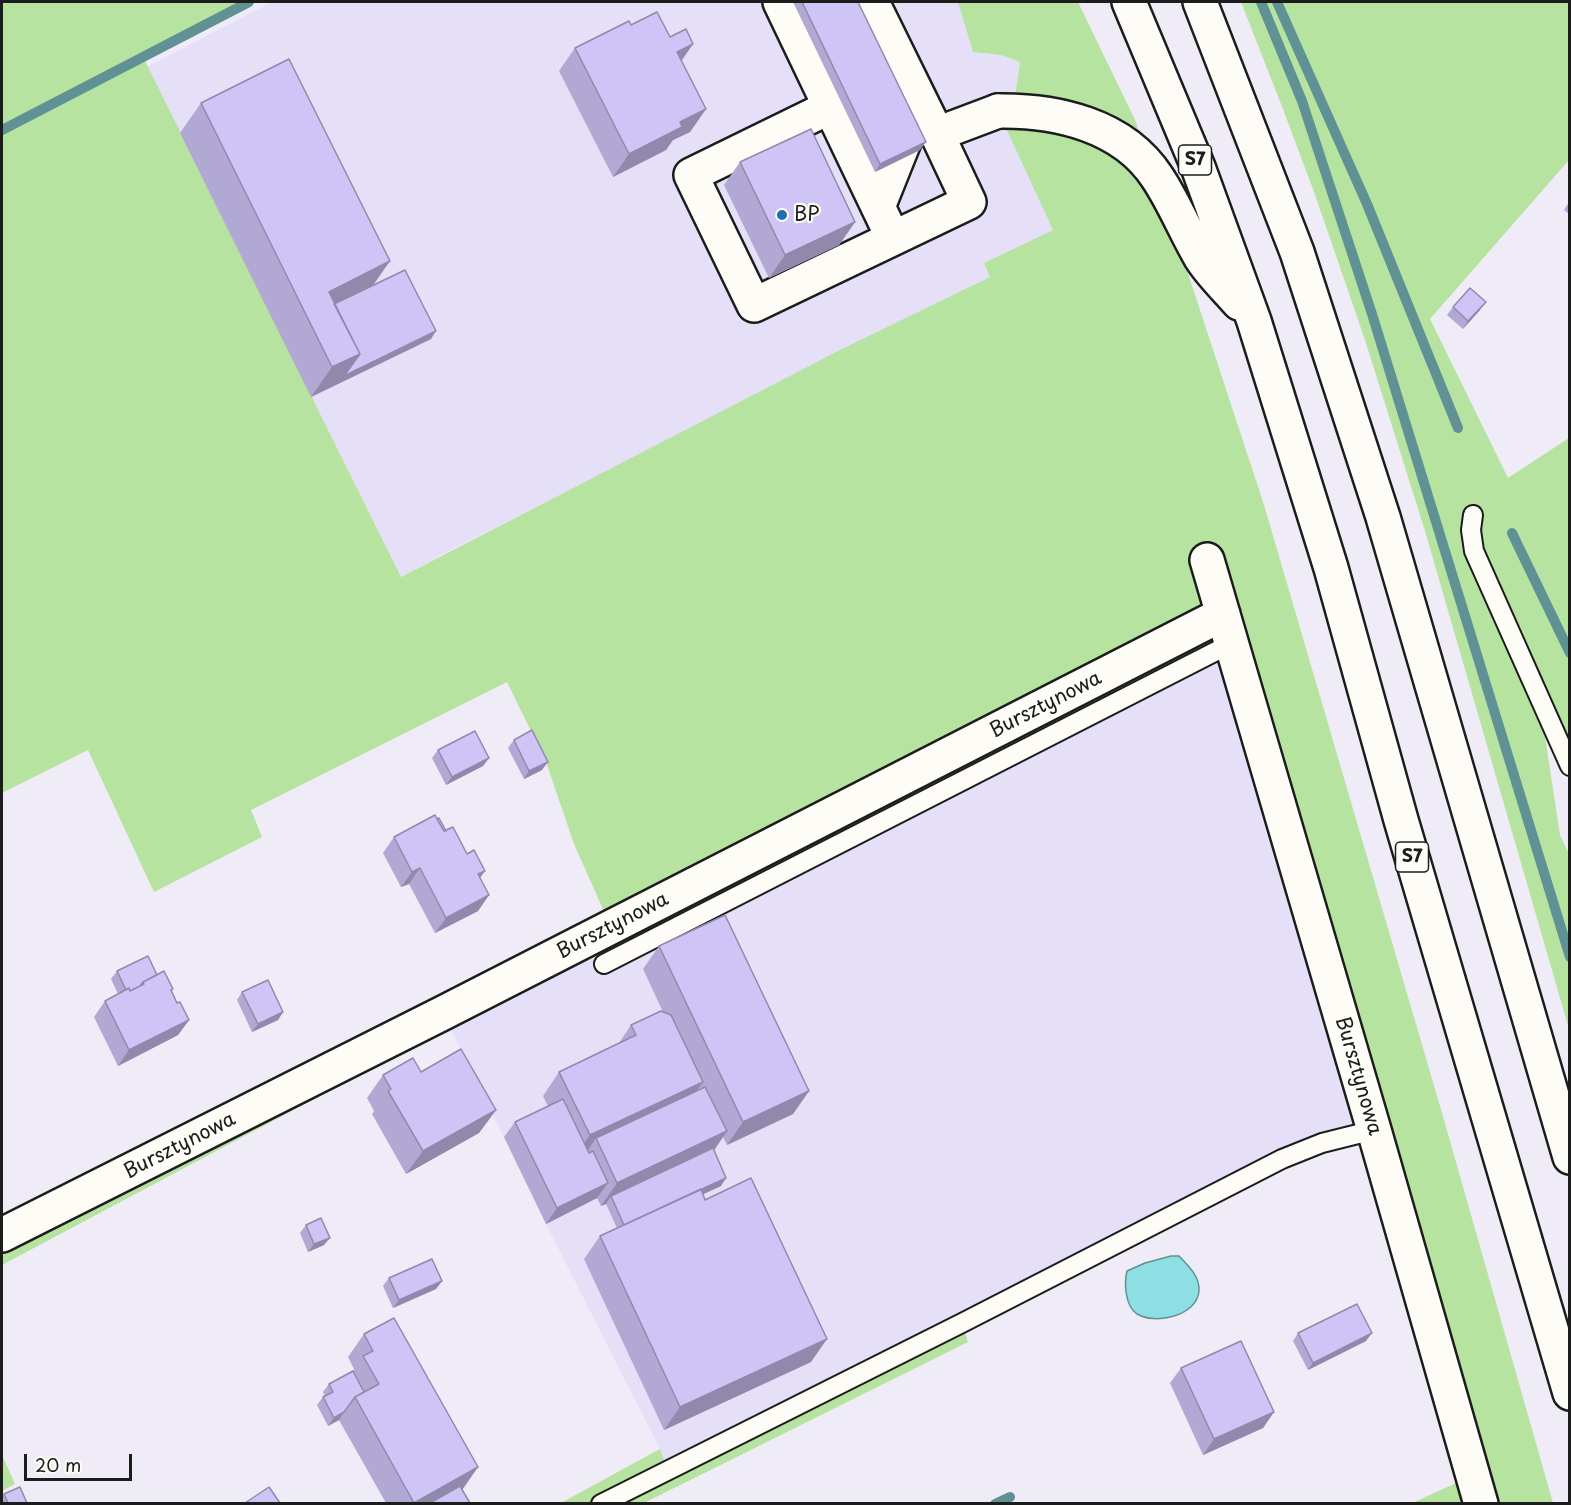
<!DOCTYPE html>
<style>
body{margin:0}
#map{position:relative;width:1571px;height:1505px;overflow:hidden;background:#efebf7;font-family:"Playpen Sans",sans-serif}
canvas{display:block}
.frame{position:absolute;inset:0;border:3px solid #1c1c1c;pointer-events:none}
.scale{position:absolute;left:24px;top:1454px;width:108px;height:27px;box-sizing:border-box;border:3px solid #1c1c1c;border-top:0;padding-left:8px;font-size:18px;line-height:21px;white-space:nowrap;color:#1c1c1c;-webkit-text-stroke:4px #fdfcf7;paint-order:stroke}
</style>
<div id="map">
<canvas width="1571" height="1505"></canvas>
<div class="frame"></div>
<div class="scale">20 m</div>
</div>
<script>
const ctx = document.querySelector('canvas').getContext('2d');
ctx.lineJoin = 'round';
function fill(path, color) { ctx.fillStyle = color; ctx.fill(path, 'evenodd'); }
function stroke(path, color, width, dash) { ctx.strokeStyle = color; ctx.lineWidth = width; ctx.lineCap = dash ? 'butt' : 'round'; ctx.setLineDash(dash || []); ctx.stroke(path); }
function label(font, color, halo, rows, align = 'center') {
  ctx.font = font + ' "Playpen Sans",sans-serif'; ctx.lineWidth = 4.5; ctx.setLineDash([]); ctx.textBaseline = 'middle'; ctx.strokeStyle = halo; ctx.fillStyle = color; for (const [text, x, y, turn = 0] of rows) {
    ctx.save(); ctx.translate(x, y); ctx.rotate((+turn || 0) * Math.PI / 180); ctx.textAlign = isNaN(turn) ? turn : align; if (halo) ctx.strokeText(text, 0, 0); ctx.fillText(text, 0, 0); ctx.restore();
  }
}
fill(new Path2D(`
 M272 2H958L973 52 1001 55 1020 62 1013 111H998L1053 230 984 263 990 277 445 553 401 577 147 67Z
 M1223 614 1374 1130 1340 1139 668 1470 660 1449 546 1224 443 1013Z`), '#e5dff7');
fill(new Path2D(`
 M2 2H249L143 57 401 577 842 349 990 277 984 263 1053 230 998 111 1013 110 1020 62 1001 55 973 52 958 2H1078L1135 120 1156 176 1264 505 1442 1113 1553 1503H1412L1472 1476 1223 614 611 927 574 844 546 762 507 682 251 810 262 837 154 892 88 750 2 793Z
 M1241 2H1569V160L1430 319 1508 478 1569 438V766L1540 704 1560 835 1569 854V1029L1425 531 1365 340 1314 192 1283 109Z
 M443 1013 451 1028 299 1107 2 1265V1235Z
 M962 1323 968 1342 644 1503 559 1504 660 1449 668 1470Z
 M2 1455 15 1484 2 1491Z`), '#b6e3a0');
const water = new Path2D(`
 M1171 1256H1179C1188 1266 1200 1276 1199 1291 1197 1316 1155 1325 1137 1314 1125 1306 1124 1283 1127 1271L1145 1263Z`);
fill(water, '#8ddfe4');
stroke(water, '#609194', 1.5);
stroke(new Path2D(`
 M1261 2 1302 101 1372 314 1570 957
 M1277 2 1367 204 1458 428
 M2 130 249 2
 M1512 533 1570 653
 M995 1504 1010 1497`), '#609194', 10);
const lane = new Path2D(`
 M1473 515 1471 530 1474 551 1570 766
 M604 964 1232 643
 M601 1504 962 1323 1282 1159 1322 1143 1374 1130`);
const street = new Path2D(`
 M780 2 893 238
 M872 2 937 134
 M873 4 830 107 691 175 754 305 969 202 937 134 998 111
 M878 207 912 122
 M1207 560 1374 1130 1481 1504
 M2 1235 443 1013 1223 614`);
const highway = new Path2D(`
 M1129 2 1198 167 1254 321 1331 568 1401 820 1570 1393
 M1200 2 1297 252 1383 517 1570 1157
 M998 111C1056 110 1123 125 1157 177 1174 202 1185 231 1201 258 1211 274 1227 289 1239 303`);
stroke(lane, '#1c1c1c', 22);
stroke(street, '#1c1c1c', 38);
stroke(highway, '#1c1c1c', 38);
stroke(lane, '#fdfcf7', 18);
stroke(street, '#fdfcf7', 33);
stroke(highway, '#fdfcf7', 33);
fill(new Path2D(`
 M793 2H858L920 150 875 172Z
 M631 25 693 44 681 61 706 109 690 132 673 140 666 150 613 177 559 71 575 48Z
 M201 103 374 285 431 339 311 397 180 133Z
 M740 162 855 222 839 245 769 278 724 185Z
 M1569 202V214L1564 210Z
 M1453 307 1480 310 1463 329 1447 315Z
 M514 740 542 770 524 779 508 748Z
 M438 750 489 758 483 766 446 785 432 758Z
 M446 831 480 878 489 895 478 911 435 933 409 884 401 887 383 853 394 837Z
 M659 946 809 1091 793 1114 727 1145 723 1137 714 1151 721 1186 703 1194 705 1200 811 1362 664 1430 584 1259 600 1236 617 1228 606 1204 601 1206 597 1198 546 1224 504 1137 515 1122 548 1106 543 1096 559 1072 619 1043 631 1025 663 1012 643 969Z
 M117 971 157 975 171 992 177 1003 189 1020 178 1035 118 1066 94 1017 105 1001 118 994 111 979Z
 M242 992 283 1012 278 1020 252 1032 237 1000Z
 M421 1072 496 1110 479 1133 406 1174 372 1114 374 1111 367 1098 383 1075Z
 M306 1225 324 1245 308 1252 300 1233Z
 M389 1278 442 1281 436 1289 393 1308 383 1286Z
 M1298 1333 1366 1341 1308 1370 1293 1341Z
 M364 1334 478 1467 462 1490 470 1503H386L339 1420 328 1426 317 1405 323 1397 325 1396 323 1392 329 1384 353 1371 354 1369 348 1357Z
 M1181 1368 1274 1412 1263 1428 1203 1455 1170 1383Z
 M4 1494 27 1503H2V1498Z`), '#b1a9d4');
fill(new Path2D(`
 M693 44 677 67V52Z
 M706 109 690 132 673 140 666 150 613 177 629 154 680 122Z
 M926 142 920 150 875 172 880 164Z
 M855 222 839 245 769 278 785 255Z
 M390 261 369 291 315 318 329 292Z
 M1486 302 1480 310 1463 329 1468 321Z
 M436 331 431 339 311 397 332 367 360 354Z
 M489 758 483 766 446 785 452 777Z
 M548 762 542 770 524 779 529 771Z
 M420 868 409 884 401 887 412 872Z
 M485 871 474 886 478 874Z
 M489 895 478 911 435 933 446 918Z
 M283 1012 278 1020 252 1032 258 1024Z
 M189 1020 178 1035 118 1066 129 1050Z
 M703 1082 687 1105 596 1138 586 1153 579 1150 590 1135Z
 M809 1091 793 1114 727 1145 743 1122Z
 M496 1110 479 1133 406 1174 423 1151Z
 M727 1131 711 1154 611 1196 606 1204 601 1206 617 1183Z
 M726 1178 721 1186 619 1233 624 1225Z
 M608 1183 597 1198 546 1224 557 1208Z
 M330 1238 324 1245 308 1252 314 1244Z
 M442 1281 436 1289 393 1308 399 1300Z
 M1372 1333 1366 1341 1308 1370 1313 1363Z
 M827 1339 811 1362 664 1430 680 1407Z
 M344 1412 339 1420 328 1426 334 1418Z
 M1274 1412 1263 1428 1203 1455 1214 1439Z
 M478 1467 462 1490 438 1503H414Z`), '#9089ac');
const building = new Path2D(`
 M802 2H858L926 142 880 164Z
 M657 12 670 37 686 29 693 44 677 52 706 109 680 122 682 127 629 154 575 48 629 21 631 25Z
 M289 59 390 261 329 292 360 354 332 367 201 103Z
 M811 129 855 222 785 255 740 162Z
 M405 270 436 331 344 376 360 354 334 304Z
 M1470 288 1486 302 1468 321 1453 307Z
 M532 730 548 762 529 771 514 740Z
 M475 731 489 758 452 777 438 750Z
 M435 815 444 831 453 827 467 854 474 850 485 871 478 874 489 895 446 918 420 868 412 872 394 837Z
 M439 818 446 831H444L437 819Z
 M725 915 809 1091 743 1122 659 946Z
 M148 956 157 975 143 982 140 986 130 991 129 988 126 990 117 971Z
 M164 971 173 989 171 990 177 1003 180 1002 189 1020 129 1050 105 1001 129 988 130 991 144 984 143 982Z
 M268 980 283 1012 258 1024 242 992Z
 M661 1011 671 1015 703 1082 590 1135 559 1072 636 1035 631 1025Z
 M461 1049 496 1110 423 1151 388 1091 391 1089 383 1075 413 1058 421 1072Z
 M705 1087 727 1131 617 1183 596 1138Z
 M563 1099 589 1153 593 1151 608 1183 557 1208 515 1122Z
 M713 1148 726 1178 624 1225 611 1196Z
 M751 1178 827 1339 680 1407 600 1236 701 1189 705 1200Z
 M321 1218 330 1238 314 1244 306 1225Z
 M432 1259 442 1281 399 1300 389 1278Z
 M1357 1304 1372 1333 1313 1363 1298 1333Z
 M394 1318 478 1467 414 1503 355 1397 379 1384 363 1356 373 1351 364 1334Z
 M1241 1341 1274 1412 1214 1439 1181 1368Z
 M353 1371 364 1392 355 1397 344 1412 334 1418 323 1397 333 1392 329 1384Z
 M460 1486 470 1503H430Z
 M20 1487 27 1503H8L4 1494Z
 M269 1487 280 1503H245Z`);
fill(building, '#cec4f6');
stroke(building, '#9089ac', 1.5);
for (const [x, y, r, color] of [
 [782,215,6,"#1f6fb2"]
]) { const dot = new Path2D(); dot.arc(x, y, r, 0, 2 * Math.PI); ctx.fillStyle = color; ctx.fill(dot); stroke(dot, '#fdfcf7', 2); }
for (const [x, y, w] of [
 [1195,160,33],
 [1412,857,33]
]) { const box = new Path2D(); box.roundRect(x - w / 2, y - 15, w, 30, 4.5); ctx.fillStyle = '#fdfcf7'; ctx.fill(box); stroke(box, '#1c1c1c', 1.5); }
label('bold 18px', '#1c1c1c', null, [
 ["S7",1195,160],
 ["S7",1412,857]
]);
label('20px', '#1c1c1c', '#fdfcf7', [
 ["BP",794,215]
], 'left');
label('20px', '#1c1c1c', '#fdfcf7', [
 ["Bursztynowa",1046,705,-27],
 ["Bursztynowa",613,926,-27],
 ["Bursztynowa",1358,1076,74],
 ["Bursztynowa",180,1146,-27]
]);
</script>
